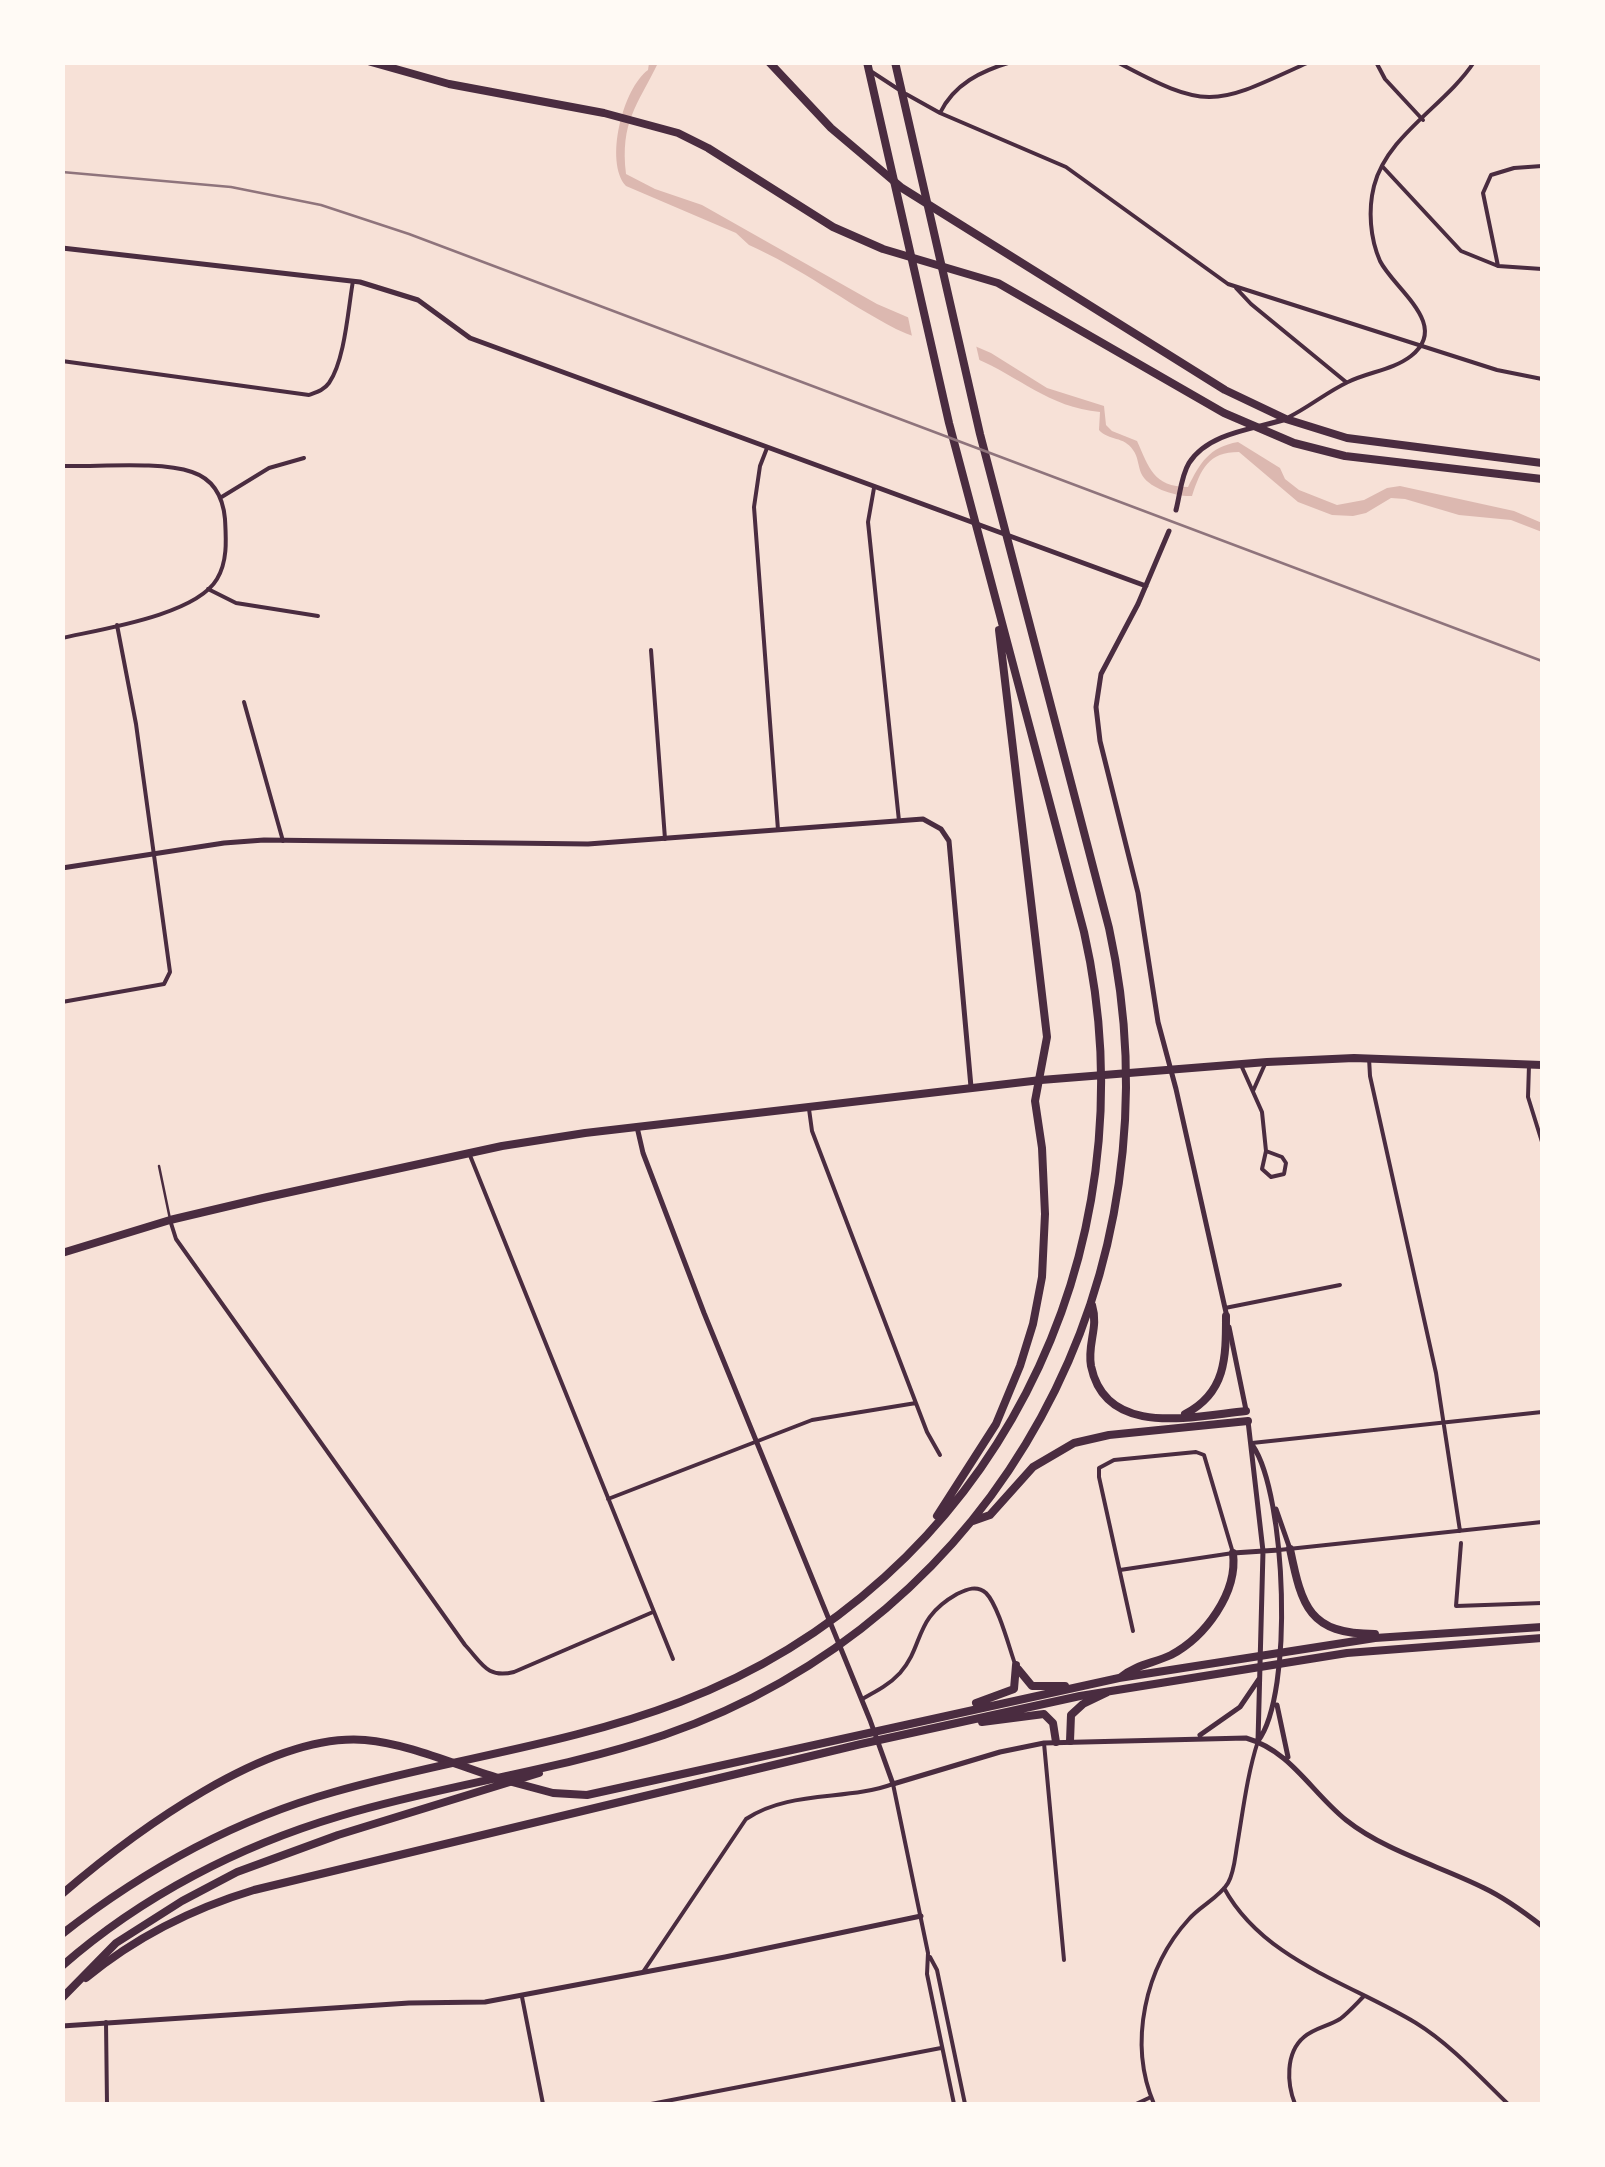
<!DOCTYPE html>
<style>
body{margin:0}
#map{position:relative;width:1605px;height:2167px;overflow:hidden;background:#f7e1d7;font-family:Cabin,sans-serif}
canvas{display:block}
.frame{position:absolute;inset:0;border:65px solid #fffaf5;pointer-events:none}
</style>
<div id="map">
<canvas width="1605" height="2167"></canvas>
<div class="frame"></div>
</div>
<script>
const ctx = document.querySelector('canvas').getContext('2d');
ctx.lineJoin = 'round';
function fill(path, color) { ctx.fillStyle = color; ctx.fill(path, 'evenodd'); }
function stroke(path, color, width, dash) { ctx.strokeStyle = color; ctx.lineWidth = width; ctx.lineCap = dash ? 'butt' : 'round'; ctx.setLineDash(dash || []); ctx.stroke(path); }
fill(new Path2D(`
 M649 63H658C637 106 620 122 626 174L655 189 702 205 877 304 991 353 1047 388 1104 406 1106 425 1112 431 1137 441C1149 467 1153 487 1188 487 1200 463 1209 447 1238 442L1280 468 1285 479 1299 490 1337 505 1364 500 1387 488 1400 486 1514 511 1542 523V532L1511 520 1459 515 1405 499 1391 498 1366 513 1353 516 1332 515 1298 502 1239 452C1208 452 1201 469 1192 496 1177 497 1147 488 1141 473 1138 466 1138 456 1133 450 1124 436 1109 441 1099 430L1100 412C1048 407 1020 377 975 358 950 346 921 341 896 329 846 303 801 268 749 245L736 233 626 186C604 162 623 88 648 70Z`), '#dcb8b0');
fill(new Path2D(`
 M907 312 975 341 981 367 913 341Z`), '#f7e1d7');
stroke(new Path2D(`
 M159 1166 170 1219`), '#4a2c40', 2.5);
stroke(new Path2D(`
 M1117 62C1210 112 1215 105 1309 62
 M1376 62 1385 79 1423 120
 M872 72 898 89
 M906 94 940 113 1066 167 1228 284 1497 370 1542 379
 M940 113C954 84 981 71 1011 62
 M1382 166 1461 251 1498 266 1542 269
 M1498 266 1483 193 1491 175 1514 168 1542 166
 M1236 288 1251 304 1346 382
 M62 361 309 395C317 392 324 390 329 383 345 360 348 309 353 281
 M1289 417C1309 407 1327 392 1348 382 1368 372 1393 370 1411 356 1451 325 1394 289 1380 261 1370 238 1368 210 1374 186 1387 135 1446 105 1474 62
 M767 448 760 466 754 507 778 830
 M62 466C99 467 160 461 192 472 213 479 223 497 225 519 226 538 228 561 217 579 196 615 102 629 62 638
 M874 488 868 522 899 821
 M220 498 269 468 304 458
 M208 589 236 603 318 616
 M651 650 665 839
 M244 702 283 841
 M62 1002 164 984 170 972 136 724 117 625
 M1369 1058 1370 1076 1436 1373 1460 1531
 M1241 1065 1262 1112 1266 1151
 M1529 1065 1528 1097 1542 1142
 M1253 1091 1265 1064
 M809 1109 812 1131 927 1432 940 1455
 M1266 1151 1282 1157 1286 1163 1284 1174 1271 1177 1262 1169Z
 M469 1153 673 1659
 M170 1220 176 1239 465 1645C482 1663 487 1679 514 1672L653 1612
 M1225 1308 1340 1285
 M1252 1443 1542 1412
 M608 1499 812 1420 916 1403
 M1461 1543 1456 1606 1542 1603
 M1279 1550 1542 1522
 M1120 1570 1233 1553 1204 1455 1196 1452 1114 1460 1099 1468V1477L1133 1631
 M862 1699C875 1692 889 1685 900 1673 925 1644 913 1619 957 1594 967 1589 977 1585 986 1593 998 1605 1009 1647 1015 1664
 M1044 1743 1064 1960
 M1224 1888C1263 1960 1350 1983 1416 2023 1450 2044 1480 2077 1508 2104
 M930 1957 937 1970 965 2104
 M643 1972 746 1819C789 1790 847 1801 893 1784L928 1953 927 1974 954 2104
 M522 1997 543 2104
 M106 2022 107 2104
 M651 2104 941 2048
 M1136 2104 1151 2097
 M1154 2104C1128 2043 1145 1967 1189 1919 1200 1906 1220 1897 1228 1883 1234 1873 1235 1858 1237 1846 1243 1811 1247 1775 1258 1741
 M1295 2104C1287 2084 1285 2053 1304 2037 1314 2028 1329 2026 1340 2019 1349 2012 1356 2004 1364 1996`), '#4a2c40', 4);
stroke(new Path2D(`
 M62 248 360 282 418 300 470 338 1146 586
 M1176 510C1180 495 1181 476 1189 463 1208 433 1253 429 1283 420
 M1169 531 1138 604 1101 674 1096 707 1100 741 1138 893 1158 1022 1176 1089 1227 1317
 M62 868 224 843 264 840 588 844 923 819 941 829 949 841 971 1087
 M637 1127 643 1153 704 1313 870 1720 893 1784 1000 1752 1044 1743 1246 1738C1291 1751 1311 1792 1346 1820 1385 1851 1440 1866 1484 1888 1505 1898 1524 1912 1542 1926
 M1229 1327 1246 1410
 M1248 1421 1263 1551 1258 1741
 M1253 1446C1286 1495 1294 1694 1258 1741
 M1276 1509 1290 1549
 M1233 1553 1279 1550
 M1277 1705 1288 1757
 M1200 1735 1240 1707 1259 1679
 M62 2026 409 2003 485 2002 725 1957 921 1916`), '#4a2c40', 5);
stroke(new Path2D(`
 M62 1253 170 1220 263 1198 502 1146 585 1133 1041 1080 1267 1062 1354 1058 1542 1065
 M1290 1549C1302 1607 1309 1634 1375 1634
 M1018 1669 1032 1686H1065
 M1121 1677C1135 1665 1154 1663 1171 1655 1205 1637 1238 1593 1233 1553
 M976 1703 1014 1689 1016 1665
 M982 1722 1044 1714 1053 1723 1056 1742
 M1070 1741 1071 1715 1083 1704 1108 1692
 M512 1782 553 1793 587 1795 1119 1678 1375 1638 1542 1627
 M62 1894C133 1833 268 1732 365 1740 410 1744 455 1765 498 1778
 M86 1978C136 1937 191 1909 254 1890L861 1744 1080 1696 1347 1653 1542 1638`), '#4a2c40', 8);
stroke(new Path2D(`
 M371 62 449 84 604 113 678 133 708 148 833 227 883 249 998 283 1224 413 1294 443 1345 456 1542 479
 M769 62 831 128 902 188 1225 390 1286 419 1347 438 1542 463`), '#4a2c40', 8);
stroke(new Path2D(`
 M1092 1305C1099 1328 1087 1343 1091 1366 1106 1439 1194 1416 1246 1411
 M1185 1414C1226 1393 1226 1358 1226 1316
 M937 1516 996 1424 1020 1366 1033 1324 1042 1277 1045 1214 1042 1148 1035 1101 1047 1037 999 630
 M973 1521 990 1515 1033 1467 1074 1443 1109 1435 1248 1421
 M62 1934C144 1870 234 1820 334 1792 449 1759 568 1745 680 1702 991 1584 1157 1253 1084 932L949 423 867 62
 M62 1966C142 1896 239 1846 340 1816 446 1784 558 1771 664 1735 1000 1619 1185 1273 1109 928L980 434 895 62
 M62 1998 116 1943 182 1901 237 1872 338 1835 539 1773`), '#4a2c40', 8);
stroke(new Path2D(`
 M62 172 231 187 321 205 409 234 1542 661`), '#8f747c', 2.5);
</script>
